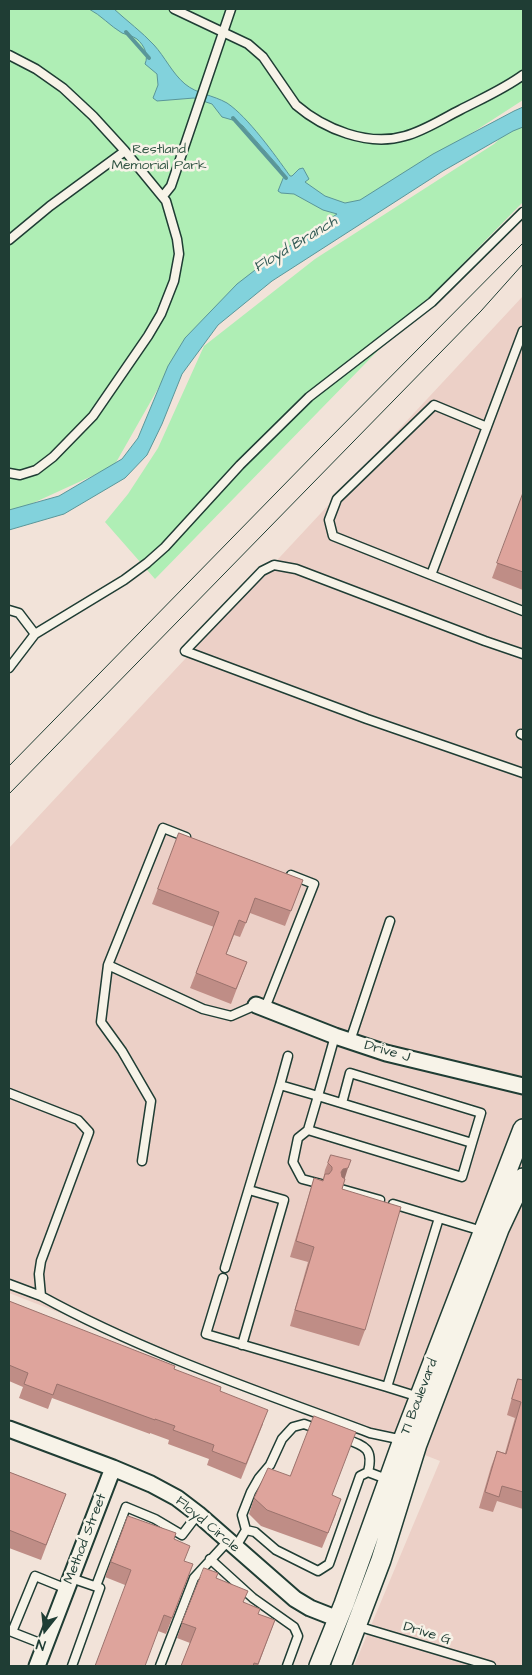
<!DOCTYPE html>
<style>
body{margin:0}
#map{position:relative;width:532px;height:1675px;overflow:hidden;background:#f2e3d9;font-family:"Architects Daughter",sans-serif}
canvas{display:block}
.frame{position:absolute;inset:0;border:10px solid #1f3d34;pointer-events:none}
.north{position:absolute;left:20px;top:1605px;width:50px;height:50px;-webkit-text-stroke:4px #f7f3e8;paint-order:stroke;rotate:196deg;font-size:14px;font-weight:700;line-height:20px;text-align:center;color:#1f3d34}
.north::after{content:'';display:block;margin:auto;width:18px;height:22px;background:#1f3d34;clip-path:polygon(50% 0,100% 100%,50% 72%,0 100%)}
</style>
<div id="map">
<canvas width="532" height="1675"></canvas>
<div class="frame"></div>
<div class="north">N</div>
</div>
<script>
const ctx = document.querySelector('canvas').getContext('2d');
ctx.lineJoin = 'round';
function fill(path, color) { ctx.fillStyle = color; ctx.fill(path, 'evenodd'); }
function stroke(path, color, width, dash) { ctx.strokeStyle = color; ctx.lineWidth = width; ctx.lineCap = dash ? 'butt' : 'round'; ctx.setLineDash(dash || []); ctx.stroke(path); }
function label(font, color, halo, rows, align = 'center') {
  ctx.font = font + ' "Architects Daughter",sans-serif'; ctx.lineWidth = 5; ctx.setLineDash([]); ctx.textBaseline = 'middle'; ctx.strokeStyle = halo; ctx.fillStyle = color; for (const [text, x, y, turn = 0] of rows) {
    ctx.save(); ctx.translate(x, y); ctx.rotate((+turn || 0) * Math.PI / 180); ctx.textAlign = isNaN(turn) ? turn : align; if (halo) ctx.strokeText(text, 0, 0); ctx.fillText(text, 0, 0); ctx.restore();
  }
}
fill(new Path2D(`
 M523 296V1666H354L440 1461 9 1293V848Z`), '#ecd0c7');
fill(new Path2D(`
 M9 9H523V100L251 276 203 323 160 385 114 466 9 514Z
 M523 117V202L155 579 105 522 128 494 158 448 204 346 315 259 494 144Z`), '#afeeb5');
const water = new Path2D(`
 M89 9H114C127 21 142 32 154 45 165 57 172 73 185 84 197 94 213 95 227 103 248 117 275 155 290 176H292L299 169 303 168 309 179 305 182 325 196 345 203 360 200 433 154 514 111 523 107V127L513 131 443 171 272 281 218 325 182 374 162 424 147 455 125 478 64 514 9 530V510L59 496 122 459 138 438 168 366 185 338 237 284 259 267 337 214 323 210 294 194 281 193 278 191 284 176 279 167 243 126 236 121 222 117 212 104 194 98 157 101 153 98 158 85 157 74 145 64C149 55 144 45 137 39 133 36 127 35 122 33 110 26 101 15 89 9Z`);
fill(water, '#82d2dc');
stroke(water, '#5a9699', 1);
stroke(new Path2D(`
 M126 32 149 58
 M233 118 286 178`), '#5a9699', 4);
const service = new Path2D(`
 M174 9 248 44 263 57 296 105C324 129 368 147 405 136 424 131 442 119 460 110 481 99 504 89 523 75
 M9 55 36 69 63 88 93 116 125 151 166 201 177 239 179 254 174 281 161 314 148 336 93 416 53 457 36 470 20 475 9 473
 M163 196 171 186 231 9
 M9 240 50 206 125 151
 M523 331 431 575 523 611
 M431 575 333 536 329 520 337 499 434 405 487 427
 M9 610 19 613 35 634
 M523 654 485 641 296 569 274 565 262 571 185 651 367 719 523 773
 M9 668 35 634 124 580 147 563 165 547 240 465 309 397 432 302 523 212
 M521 734 523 735
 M186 837 163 828 108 965 203 1009 231 1016 256 1005
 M108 965 101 1022 122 1051 151 1101 142 1161
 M265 1008 314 884 291 875
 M350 1041 390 921
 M280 1085 288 1056
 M9 1093 78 1120 89 1132 41 1261 39 1274 41 1296C145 1353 258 1391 370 1433L403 1440
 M342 1103 350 1073 481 1113 472 1143
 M308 1130 298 1138 293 1162 302 1179 321 1184
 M341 1189 380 1200
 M393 1204 439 1218
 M225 1268 280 1085 318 1096 308 1130 462 1177 472 1143 318 1096 335 1036
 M223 1278 206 1334 387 1387 439 1218 482 1231
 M9 1284 41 1296
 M242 1345 284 1200 249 1190
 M387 1387 419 1397
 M343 1438C365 1446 374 1448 368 1472
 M246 1530 242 1515 251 1492 259 1478 270 1465 282 1439 293 1427 304 1424 318 1429
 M235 1548 246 1530 255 1532 276 1550 318 1571 329 1564 360 1476 368 1472 389 1480
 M210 1559 253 1598 294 1627 298 1636 287 1666
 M71 1578 100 1588 72 1666
 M96 1586 126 1507 155 1519 182 1535 198 1514
 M357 1626 491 1666
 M45 1645 12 1632 35 1576 67 1589
 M160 1666 194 1578 228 1541`);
const minor = new Path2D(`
 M256 1005 335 1036 386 1053 523 1086
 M9 1429 113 1468 151 1484 177 1498 198 1514 295 1599 310 1608 338 1619
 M37 1666 113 1468`);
const tertiary = new Path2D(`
 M319 1666 344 1604 403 1440 523 1129
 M341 1666 381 1560 417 1444 499 1229 523 1178`);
stroke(service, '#1f3d34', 11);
stroke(minor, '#1f3d34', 19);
stroke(tertiary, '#1f3d34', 22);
stroke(service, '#f7f3e8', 8);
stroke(minor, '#f7f3e8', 15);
stroke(tertiary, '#f7f3e8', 19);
stroke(new Path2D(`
 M9 766 321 447 523 243
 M9 794 481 311 523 264`), '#1f3d34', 1);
fill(new Path2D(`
 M523 493V590L492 578Z
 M179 833 303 880 285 926 250 913 240 937 234 935 226 955 247 962 231 1004 190 988 214 927 152 904Z
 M331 1155 345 1179 342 1189 365 1330 359 1346 290 1326 308 1262 290 1257 309 1194 314 1178 323 1180 325 1170Z
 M9 1301 174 1369 220 1391 263 1424 241 1479 207 1465 209 1459 168 1444 169 1440 150 1433V1434L52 1398 48 1409 19 1398 23 1387 9 1381Z
 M518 1379 523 1380V1509L497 1501 493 1512 479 1508 491 1467 497 1451 505 1453 515 1418 507 1415 513 1394Z
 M9 1472 66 1494 41 1560 9 1548Z
 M332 1495 336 1514 322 1548 261 1526 249 1514 254 1498Z
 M128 1516 174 1539 184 1561 187 1580 166 1634 158 1631 125 1585 105 1577Z
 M216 1578 258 1614 275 1620 258 1666H181L190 1643 177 1638 182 1623Z`), '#bf8d86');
fill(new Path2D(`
 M348 1168 343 1184 341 1172 343 1169Z`), '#9b736d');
const building = new Path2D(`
 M523 493V572L497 563Z
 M179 833 303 880 291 911 255 898 246 923 239 920 226 954 247 962 236 989 196 973 219 912 158 889Z
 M331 1155 351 1160 348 1168 343 1169 341 1172 342 1177 345 1179 342 1189 401 1207 365 1330 295 1310 314 1247 296 1241 314 1178 323 1181 325 1174H329L332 1170V1167L328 1163Z
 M9 1301 175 1366 174 1369 221 1387 220 1391 268 1410 246 1464 212 1451 214 1445 173 1430 175 1426 155 1419V1420L57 1384 53 1395 24 1384 28 1373 9 1365Z
 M518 1379 523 1380V1492L502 1486 499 1497 485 1492 497 1451 506 1454 521 1402 512 1399Z
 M314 1416 356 1432 332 1495 341 1499 328 1533 267 1510 254 1498 268 1468 290 1476Z
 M9 1472 66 1494 46 1545 9 1530Z
 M128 1516 176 1533 174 1539 190 1546 184 1561 193 1564 172 1618 164 1615 145 1666H95L131 1570 111 1562Z
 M204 1568 218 1573 216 1578 248 1591 243 1602 260 1609 258 1614 275 1620 258 1664 254 1663 253 1666H181L196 1628 182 1623Z`);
fill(building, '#dea49c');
stroke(building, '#9b736d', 1);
label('14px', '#355847', '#f7f3e8', [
 ["Restland",159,150],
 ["Memorial Park",159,166]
]);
label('14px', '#1f3d34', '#f7f3e8', [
 ["Drive J",387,1052,16],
 ["TI Boulevard",420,1397,-69],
 ["Floyd Circle",207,1525,40],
 ["Method Street",86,1539,-69],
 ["Drive G",427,1634,17]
]);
label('italic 15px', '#335b56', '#f7f3e8', [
 ["Floyd Branch",296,245,-31]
]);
</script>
